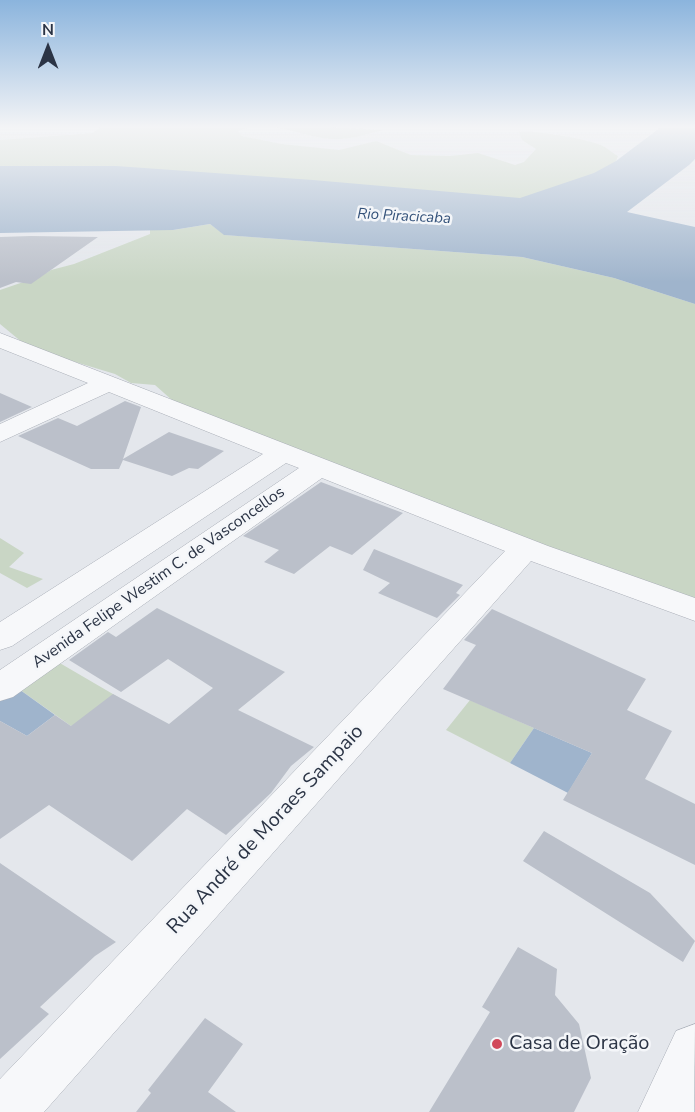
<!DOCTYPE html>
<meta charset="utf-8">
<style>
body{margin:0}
#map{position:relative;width:695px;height:1112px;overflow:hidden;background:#e4e7ec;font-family:"Nunito Sans",sans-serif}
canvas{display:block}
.north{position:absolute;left:18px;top:18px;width:60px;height:60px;-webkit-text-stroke:4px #f4f6f9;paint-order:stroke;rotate:0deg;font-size:16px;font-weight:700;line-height:24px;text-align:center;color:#2b3445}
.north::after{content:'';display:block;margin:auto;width:21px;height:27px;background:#2b3445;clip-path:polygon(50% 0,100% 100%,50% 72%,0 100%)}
</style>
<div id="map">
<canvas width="695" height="1112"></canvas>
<div class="north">N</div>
</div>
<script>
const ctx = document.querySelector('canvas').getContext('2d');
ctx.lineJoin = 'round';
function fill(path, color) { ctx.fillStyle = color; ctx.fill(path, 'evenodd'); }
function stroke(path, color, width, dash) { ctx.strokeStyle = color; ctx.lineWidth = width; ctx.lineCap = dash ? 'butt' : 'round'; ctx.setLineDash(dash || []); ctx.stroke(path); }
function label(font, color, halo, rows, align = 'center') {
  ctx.font = font + ' "Nunito Sans",sans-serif'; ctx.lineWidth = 5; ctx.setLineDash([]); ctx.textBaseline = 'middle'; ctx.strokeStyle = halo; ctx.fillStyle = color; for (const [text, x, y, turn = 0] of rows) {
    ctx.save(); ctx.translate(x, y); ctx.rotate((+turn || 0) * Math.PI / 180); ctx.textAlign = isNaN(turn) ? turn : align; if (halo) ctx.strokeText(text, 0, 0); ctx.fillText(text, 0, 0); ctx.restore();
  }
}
fill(new Path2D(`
 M100 127H327L382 130C365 135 349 140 331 139 300 137 269 117 238 131L242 136 282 144 339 150 376 141 411 155 450 156 478 153 515 165 524 162 536 149 522 140 519 132C535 130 582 138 598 144 605 146 611 152 618 156L612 171 522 200 0 180V140L93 133Z
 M210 224 225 235 522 257 614 278 695 304V600L508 533 173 401 155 385 131 383 115 374 29 348 0 324V290L41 276 51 270 74 264 150 234V230H173Z
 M0 538 24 553 9 567 43 579 27 588 0 573Z
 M46 655 118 697 87 722 71 726 9 682Z
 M470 700 534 728 510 763 446 730Z`), '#c9d6c5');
fill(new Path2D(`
 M661 127H695V159L689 165 627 212 695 227V304L614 278 522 257 224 235 210 224 173 230 0 233V166H116L313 180 520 198 594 173 616 161Z
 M9 682 55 715 27 736 0 721V689Z
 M534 728 592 753 568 793 510 763Z`), '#9fb4cc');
fill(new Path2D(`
 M0 237 31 236 98 237 31 284 16 282 0 288Z
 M0 393 32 407 0 422Z
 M125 401 141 407 123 459 169 432 224 451 198 469 189 468 172 476 123 460 119 469H91L18 436 58 418 77 426Z
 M321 482 403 513 352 555 330 546 294 574 264 562 279 550 243 536Z
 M374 549 463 585 456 593 460 595 437 618 378 593 390 583 363 570Z
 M157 608 285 672 238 710 314 747 291 766 271 793 226 835 187 809 132 861 49 805 0 839V721L27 736 55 715 71 726 113 694 169 724 213 688 168 659 121 692 69 660 108 632 116 637Z
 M492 609 646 679 627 710 672 731 645 779 695 804V865L563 800 592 753 443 689 476 645 464 640Z
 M544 831 650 893 695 941 683 962 523 861Z
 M0 863 116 942 95 956 40 1007 49 1014 0 1059Z
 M518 947 557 969 555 995 579 1024 591 1078 574 1112H429L490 1012 482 1007Z
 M205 1018 243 1044 208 1092 236 1112H136L151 1093 148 1090Z`), '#bbc0ca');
const minor = new Path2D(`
 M0 333 548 546 695 598V621L531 561 44 1112H0V1079L505 551 322 478 13 697 0 701V670L299 468 286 463 12 646 0 650V622L263 454 109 392 0 442V424L88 383 0 348Z
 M695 1024 694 1112H638L676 1031Z`);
stroke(minor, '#a9aeb7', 1);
fill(minor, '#f7f8fa');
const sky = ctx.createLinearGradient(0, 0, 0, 282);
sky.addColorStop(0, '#8bb4dd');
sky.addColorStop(0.45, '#f3f4f6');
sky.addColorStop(1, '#f3f4f600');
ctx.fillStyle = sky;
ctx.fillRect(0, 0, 695, 282);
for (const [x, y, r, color] of [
 [497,1044,6,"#d1495b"]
]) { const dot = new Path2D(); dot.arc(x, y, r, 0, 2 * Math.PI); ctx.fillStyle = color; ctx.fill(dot); stroke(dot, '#f4f6f9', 2); }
label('italic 15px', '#34527a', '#f4f6f9', [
 ["Rio Piracicaba",404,217,3]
]);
label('16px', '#2b3445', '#f4f6f9', [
 ["Avenida Felipe Westim C. de Vasconcellos",159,578,-35]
]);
label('20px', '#2b3445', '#f4f6f9', [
 ["Rua André de Moraes Sampaio",266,830,-47]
]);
label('20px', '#2b3445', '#f4f6f9', [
 ["Casa de Oração",509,1044]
], 'left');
</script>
